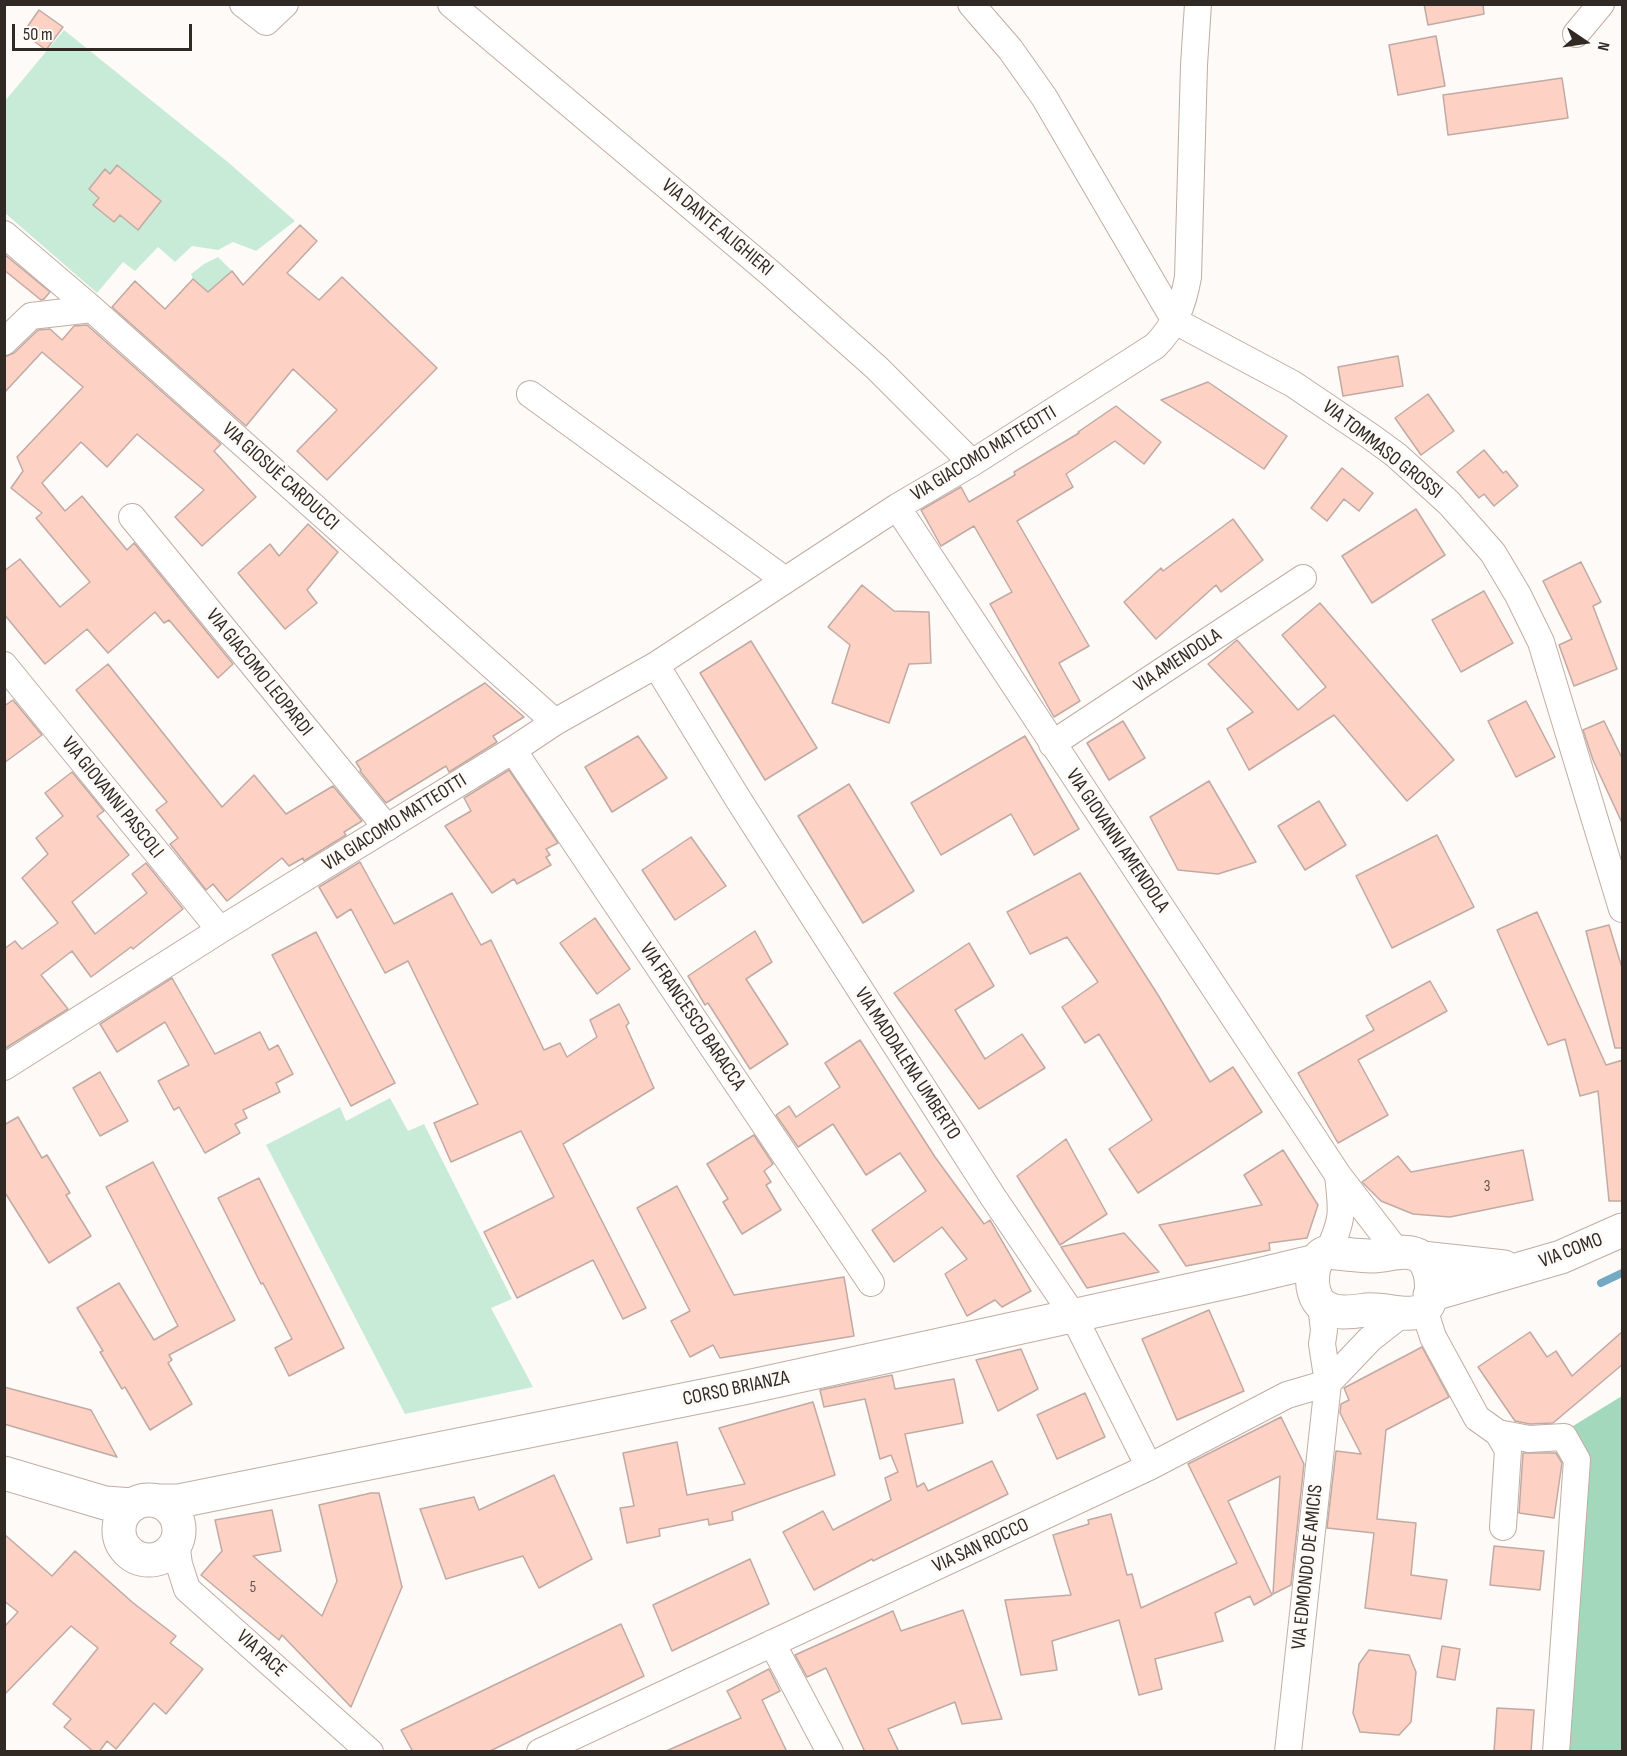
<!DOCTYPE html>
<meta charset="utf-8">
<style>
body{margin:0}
#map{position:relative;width:1627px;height:1756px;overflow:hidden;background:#fefaf8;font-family:"Sofia Sans Condensed",sans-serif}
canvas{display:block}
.frame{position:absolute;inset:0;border:6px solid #302924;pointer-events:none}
.north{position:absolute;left:1555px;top:12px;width:60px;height:60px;-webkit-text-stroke:4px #fefaf8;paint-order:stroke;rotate:103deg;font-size:16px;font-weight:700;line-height:24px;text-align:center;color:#302924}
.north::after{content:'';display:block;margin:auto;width:21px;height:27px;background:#302924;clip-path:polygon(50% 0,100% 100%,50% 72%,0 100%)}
.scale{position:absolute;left:12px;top:24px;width:180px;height:27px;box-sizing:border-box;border:3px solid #302924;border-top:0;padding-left:8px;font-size:18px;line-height:21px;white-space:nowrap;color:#302924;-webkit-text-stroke:4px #fefaf8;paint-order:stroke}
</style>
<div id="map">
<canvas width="1627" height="1756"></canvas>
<div class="frame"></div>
<div class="north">N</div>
<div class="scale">50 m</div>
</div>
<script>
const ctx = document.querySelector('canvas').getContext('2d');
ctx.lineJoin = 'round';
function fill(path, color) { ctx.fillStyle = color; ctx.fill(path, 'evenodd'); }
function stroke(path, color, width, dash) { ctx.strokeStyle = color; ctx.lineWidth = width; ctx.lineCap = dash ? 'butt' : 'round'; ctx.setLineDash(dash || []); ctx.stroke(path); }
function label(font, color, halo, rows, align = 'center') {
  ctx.font = font + ' "Sofia Sans Condensed",sans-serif'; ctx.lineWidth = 6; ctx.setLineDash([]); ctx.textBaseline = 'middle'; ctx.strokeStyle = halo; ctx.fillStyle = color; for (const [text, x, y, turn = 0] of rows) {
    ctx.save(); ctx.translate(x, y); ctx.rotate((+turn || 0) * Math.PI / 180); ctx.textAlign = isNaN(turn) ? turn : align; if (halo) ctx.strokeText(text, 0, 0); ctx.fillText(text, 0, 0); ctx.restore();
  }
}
fill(new Path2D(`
 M64 30 229 163 295 221 256 251 233 242 218 250 192 246 175 262 158 247 135 271 123 262 97 293 5 213V101ZM117 166 161 201 138 230 120 215 114 222 93 205 99 198 89 189 105 170 110 174Z
 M218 257 232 271 225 300 243 284 244 291 227 309 193 279 191 274 204 264Z
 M390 1098 408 1131 424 1124 512 1299 491 1308 533 1387 405 1414 266 1145 340 1107 346 1121Z`), '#c8ebd8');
fill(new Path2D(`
 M1622 1396V1751L1556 1752 1557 1712 1573 1426Z`), '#a3d8bc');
stroke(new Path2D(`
 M1601 1283 1622 1273`), '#74a9c3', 8);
const building = new Path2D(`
 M1424 4H1483L1484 14 1428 25Z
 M39 10 63 27 46 50 23 33Z
 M1436 36 1445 86 1398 95 1389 45Z
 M1562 78 1568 118 1448 135 1443 95Z
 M117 165 161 201 138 230 120 215 114 222 93 205 99 198 89 189 105 169 110 174Z
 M300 225 317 241 287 273 319 300 342 277 437 368 327 480 297 451 337 410 293 369 246 426 112 307 135 281 165 309 193 279 208 292 232 271 243 285Z
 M4 254 50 292 44 299 41 300 4 270Z
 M87 325 221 444 214 451 256 497 202 546 175 517 204 490 137 434 107 467 81 442 42 483 65 511 82 496 127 550 134 543 233 664 218 678 169 620 164 623 155 612 108 653 87 629 45 664 4 614V571L20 559 60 607 90 582 36 518 42 513 11 488 23 471 17 457 83 387 42 352 4 393V357L14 353 38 330 50 329 62 340 74 326Z
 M1398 356 1403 386 1343 396 1338 367Z
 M1208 382 1287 436 1264 469 1161 400Z
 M1428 394 1454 431 1421 455 1395 418Z
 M1116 406 1161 442 1144 464 1115 441 1066 474 1073 487 1017 521 1089 646 1059 663 1080 701 1054 717 990 604 1012 592 974 526 941 546 921 510 961 487 969 502 1015 475 1014 472 1079 433 1078 432Z
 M1484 450 1503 473 1506 471 1518 486 1494 506 1484 494 1479 498 1457 472Z
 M1342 468 1373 493 1359 511 1344 499 1327 521 1311 508Z
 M1416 509 1445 555 1372 603 1342 556Z
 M1233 519 1263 560 1221 592 1216 585 1156 639 1124 602 1161 568 1163 571Z
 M308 524 338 552 307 590 317 603 285 629 238 573 270 544 279 556Z
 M1581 562 1601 602 1593 606 1617 669 1574 686 1559 645 1572 639 1543 581Z
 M862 585 894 611 929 612 931 663 909 664 889 723 832 703 850 645 828 627Z
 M1484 591 1513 643 1461 672 1432 620Z
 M1320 603 1454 760 1407 801 1334 715 1249 770 1227 729 1253 712 1208 664 1237 640 1298 710 1326 687 1282 635Z
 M751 641 817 748 765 780 700 673Z
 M108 664 222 807 254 775 286 814 333 786 362 821 344 832 346 835 304 861 303 858 289 866 282 858 227 901 213 884 206 890 170 844 178 838 156 810 167 802 76 690Z
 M485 683 524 717 493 736 497 742 449 772 446 766 386 803 360 771 361 770 356 762Z
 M13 700 42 735 4 763V706Z
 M1526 701 1555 757 1516 777 1488 721Z
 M1123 721 1145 758 1109 780 1087 743Z
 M1604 721 1623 760V825L1593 760 1583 730Z
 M638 736 667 778 612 812 585 767Z
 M1025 736 1079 829 1034 855 1011 814 941 855 911 803Z
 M509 770 558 843 546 849 550 855 546 857 551 865 517 884 514 879 492 893 445 826 471 811 464 798Z
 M72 772 104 811 97 816 129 855 72 902 95 934 147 893 132 874 146 863 183 909 133 949 131 947 91 977 72 951 41 975 68 1009 4 1049V949L15 941 22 949 58 923 22 878 48 854 36 838 63 816 45 793Z
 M1209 781 1256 862 1218 874 1178 870 1150 817Z
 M849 784 914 891 863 923 798 816Z
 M1319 801 1346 845 1305 870 1278 826Z
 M1437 835 1474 907 1392 948 1356 876Z
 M691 837 726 886 675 920 642 870Z
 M360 862 394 924 452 893 481 945 491 940 544 1050 560 1043 567 1057 597 1037 590 1020 619 1004 629 1023 626 1026 654 1088 563 1144 646 1308 623 1319 593 1260 517 1298 484 1232 554 1197 521 1131 451 1162 434 1123 478 1104 408 961 385 973 351 909 337 918 319 887Z
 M1080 873 1158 995 1210 1082 1233 1067 1262 1112 1138 1193 1109 1149 1152 1120 1099 1034 1085 1043 1062 1007 1098 982 1067 937 1030 954 1007 912Z
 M1537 912 1606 1065 1623 1060V1201H1609L1598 1091 1580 1096 1565 1039 1548 1045 1497 930Z
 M595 918 630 969 597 994 560 943Z
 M1609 925 1623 971V1048H1615L1586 931Z
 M755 931 772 962 746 979 788 1044 750 1069 708 1003 705 1005 688 976Z
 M316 932 395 1083 351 1106 272 955Z
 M969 943 994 986 955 1010 985 1059 1022 1034 1045 1068 979 1109 894 993Z
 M172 978 215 1054 260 1032 269 1050 278 1045 293 1074 276 1083 280 1092 243 1110 247 1118 235 1124 240 1133 205 1153 179 1107 174 1110 158 1081 189 1065 165 1022 117 1052 100 1024Z
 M1430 981 1447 1011 1358 1060 1388 1115 1338 1143 1298 1073 1374 1030 1366 1016Z
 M860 1040 935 1157 984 1224 990 1220 1031 1291 1002 1307 995 1300 967 1316 945 1274 967 1259 942 1227 894 1262 872 1230 926 1191 900 1153 866 1175 833 1124 798 1147 776 1115 789 1106 796 1117 840 1087 825 1063Z
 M100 1072 128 1121 100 1136 73 1088Z
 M18 1117 42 1158 47 1155 70 1193 66 1195 91 1236 49 1263 4 1191V1125Z
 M754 1135 773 1164 764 1171 771 1182 766 1185 781 1210 742 1234 723 1202 728 1199 707 1164Z
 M1066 1139 1107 1214 1060 1245 1017 1176Z
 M1283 1150 1318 1205 1307 1238 1269 1243 1270 1250 1186 1266 1159 1225 1262 1205 1244 1175Z
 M1523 1150 1533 1200 1450 1217 1413 1214 1381 1201 1362 1182 1398 1156 1411 1172Z
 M153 1162 235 1320 169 1355 172 1360 168 1363 192 1404 150 1430 125 1387 122 1389 100 1352 103 1351 77 1308 119 1283 154 1340 178 1326 106 1187Z
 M259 1178 344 1348 289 1376 275 1348 292 1339 263 1283 261 1284 218 1198Z
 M677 1186 734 1295 844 1277 854 1336 720 1358 713 1345 690 1357 671 1321 690 1311 637 1208Z
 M1124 1233 1159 1272 1087 1288 1061 1247Z
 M1209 1310 1244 1391 1177 1420 1142 1339Z
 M1623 1331V1364L1553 1423 1530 1424 1515 1421 1478 1367 1530 1332 1547 1357 1556 1351 1572 1376Z
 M1422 1347 1449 1397 1386 1430 1377 1519 1416 1523 1411 1575 1447 1580 1441 1619 1365 1608 1374 1533 1327 1528 1336 1451 1361 1454 1340 1413 1341 1404 1349 1400 1344 1388Z
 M1021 1349 1038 1389 998 1411 976 1360Z
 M892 1375 895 1389 954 1379 963 1423 905 1434 917 1487 924 1483 928 1491 992 1461 1008 1494 873 1561 872 1559 814 1590 783 1532 823 1511 833 1530 891 1500 885 1478 898 1472 891 1455 880 1459 865 1399 824 1407 820 1390Z
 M4 1387 91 1410 117 1457 4 1424Z
 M1085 1393 1105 1437 1057 1459 1037 1415Z
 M813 1402 835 1475 732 1512 733 1520 709 1525 708 1519 659 1529 660 1536 627 1543 620 1508 634 1506 623 1453 677 1442 687 1495 745 1484 719 1428Z
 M1281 1417 1304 1464 1291 1585 1273 1594 1280 1476 1228 1501 1272 1595 1254 1605 1250 1596 1215 1613 1223 1641 1155 1659 1162 1689 1139 1695 1119 1620 1052 1641 1057 1670 1021 1675 1005 1600 1071 1595 1053 1535 1089 1524 1088 1520 1111 1514 1127 1575 1132 1574 1141 1608 1237 1563 1188 1464Z
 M1523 1453H1556L1562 1463 1554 1518 1519 1513Z
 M554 1475 592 1559 539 1588 523 1556 446 1579 420 1509 474 1497 479 1510Z
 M371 1493H379L402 1587 351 1707 282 1635 279 1640 201 1575 222 1551 215 1520 272 1510 281 1551 253 1556 322 1616 337 1581 319 1505Z
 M4 1534 52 1576 75 1551 132 1602 176 1636 170 1643 203 1669 166 1714 154 1703 116 1749 107 1741 99 1752H94L64 1727 71 1719 53 1704 98 1648 71 1626 4 1695V1627L18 1612 4 1601Z
 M1494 1546 1544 1551 1540 1590 1490 1585Z
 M750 1559 769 1604 672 1651 653 1605Z
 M963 1610 1002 1719 962 1724 955 1702 888 1729 899 1752H865L826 1668 807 1677 795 1655 893 1611 901 1631Z
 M621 1624 644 1676 488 1752H413L401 1730Z
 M1442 1646 1460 1649 1455 1680 1437 1677Z
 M1369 1650 1409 1655 1416 1672 1411 1722 1399 1735 1360 1732 1353 1713 1359 1664Z
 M769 1669 780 1691 762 1700 787 1752H664L741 1718 727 1691Z
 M1497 1708 1534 1710 1531 1752H1494Z`);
fill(building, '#fdd1c3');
stroke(building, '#c0aaa3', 1.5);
const minor = new Path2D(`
 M243 4 266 22 285 4
 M451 4 769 272 877 368 972 463
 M971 4 1010 49 1044 97 1175 321 1293 384 1370 436 1396 455 1449 503 1493 553 1518 595 1541 642 1622 909
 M1576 34 1601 4
 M4 234 92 309 555 722
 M4 342 31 316 92 309
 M530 394 785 580
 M897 507 1338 1175 1398 1253
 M132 517 387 828
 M4 665 220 930
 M656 665 738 799 993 1197 1073 1315 1149 1467
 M1052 744 1303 578
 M513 750 871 1283
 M4 1067 220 930 513 750 555 722 656 665 897 507 972 463 1155 346C1175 326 1183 305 1188 277L1194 65 1198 4
 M1328 1252C1344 1218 1342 1211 1338 1175
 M1424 1309 1433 1337 1477 1418 1498 1433 1508 1450 1503 1527
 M1498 1433 1529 1439 1564 1437 1577 1460 1556 1752
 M176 1543 179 1564 187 1589 370 1752
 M772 1643 830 1752
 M540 1752 1149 1467 1287 1395 1328 1383 1370 1339 1402 1314
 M1288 1752 1328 1383 1322 1344 1324 1330 1321 1305`);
const secondary = new Path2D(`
 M1328 1252C1343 1254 1359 1256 1374 1256 1387 1256 1402 1249 1415 1254 1425 1257 1430 1269 1431 1279 1437 1332 1393 1307 1366 1310 1352 1312 1334 1315 1322 1305 1308 1294 1309 1255 1328 1252Z
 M1422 1258 1504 1267
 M1430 1295 1561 1257 1622 1230
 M4 1473 105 1503 133 1505
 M119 1530a30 30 0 1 1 60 0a30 30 0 1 1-60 0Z
 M158 1501H179L743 1388 1241 1279 1316 1261`);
stroke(minor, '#c1ada2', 28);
stroke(secondary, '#c1ada2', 35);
stroke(minor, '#fff', 26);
stroke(secondary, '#fff', 33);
label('16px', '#63534c', null, [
 ["3",1487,1187],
 ["5",253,1588]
]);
label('20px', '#302924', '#fefaf8', [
 ["VIA DANTE ALIGHIERI",717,228,40],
 ["VIA TOMMASO GROSSI",1382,450,38],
 ["VIA GIACOMO MATTEOTTI",984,454,-31],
 ["VIA GIOSUÈ CARDUCCI",280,477,42],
 ["VIA AMENDOLA",1178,661,-33],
 ["VIA GIACOMO LEOPARDI",259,673,51],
 ["VIA GIOVANNI PASCOLI",112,798,51],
 ["VIA GIACOMO MATTEOTTI",395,823,-32],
 ["VIA GIOVANNI AMENDOLA",1117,841,56],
 ["VIA FRANCESCO BARACCA",692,1017,56],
 ["VIA MADDALENA UMBERTO",907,1064,57],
 ["VIA COMO",1571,1251,-21],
 ["CORSO BRIANZA",736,1389,-12],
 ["VIA SAN ROCCO",981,1546,-25],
 ["VIA EDMONDO DE AMICIS",1308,1567,-84],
 ["VIA PACE",261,1654,42]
]);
</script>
